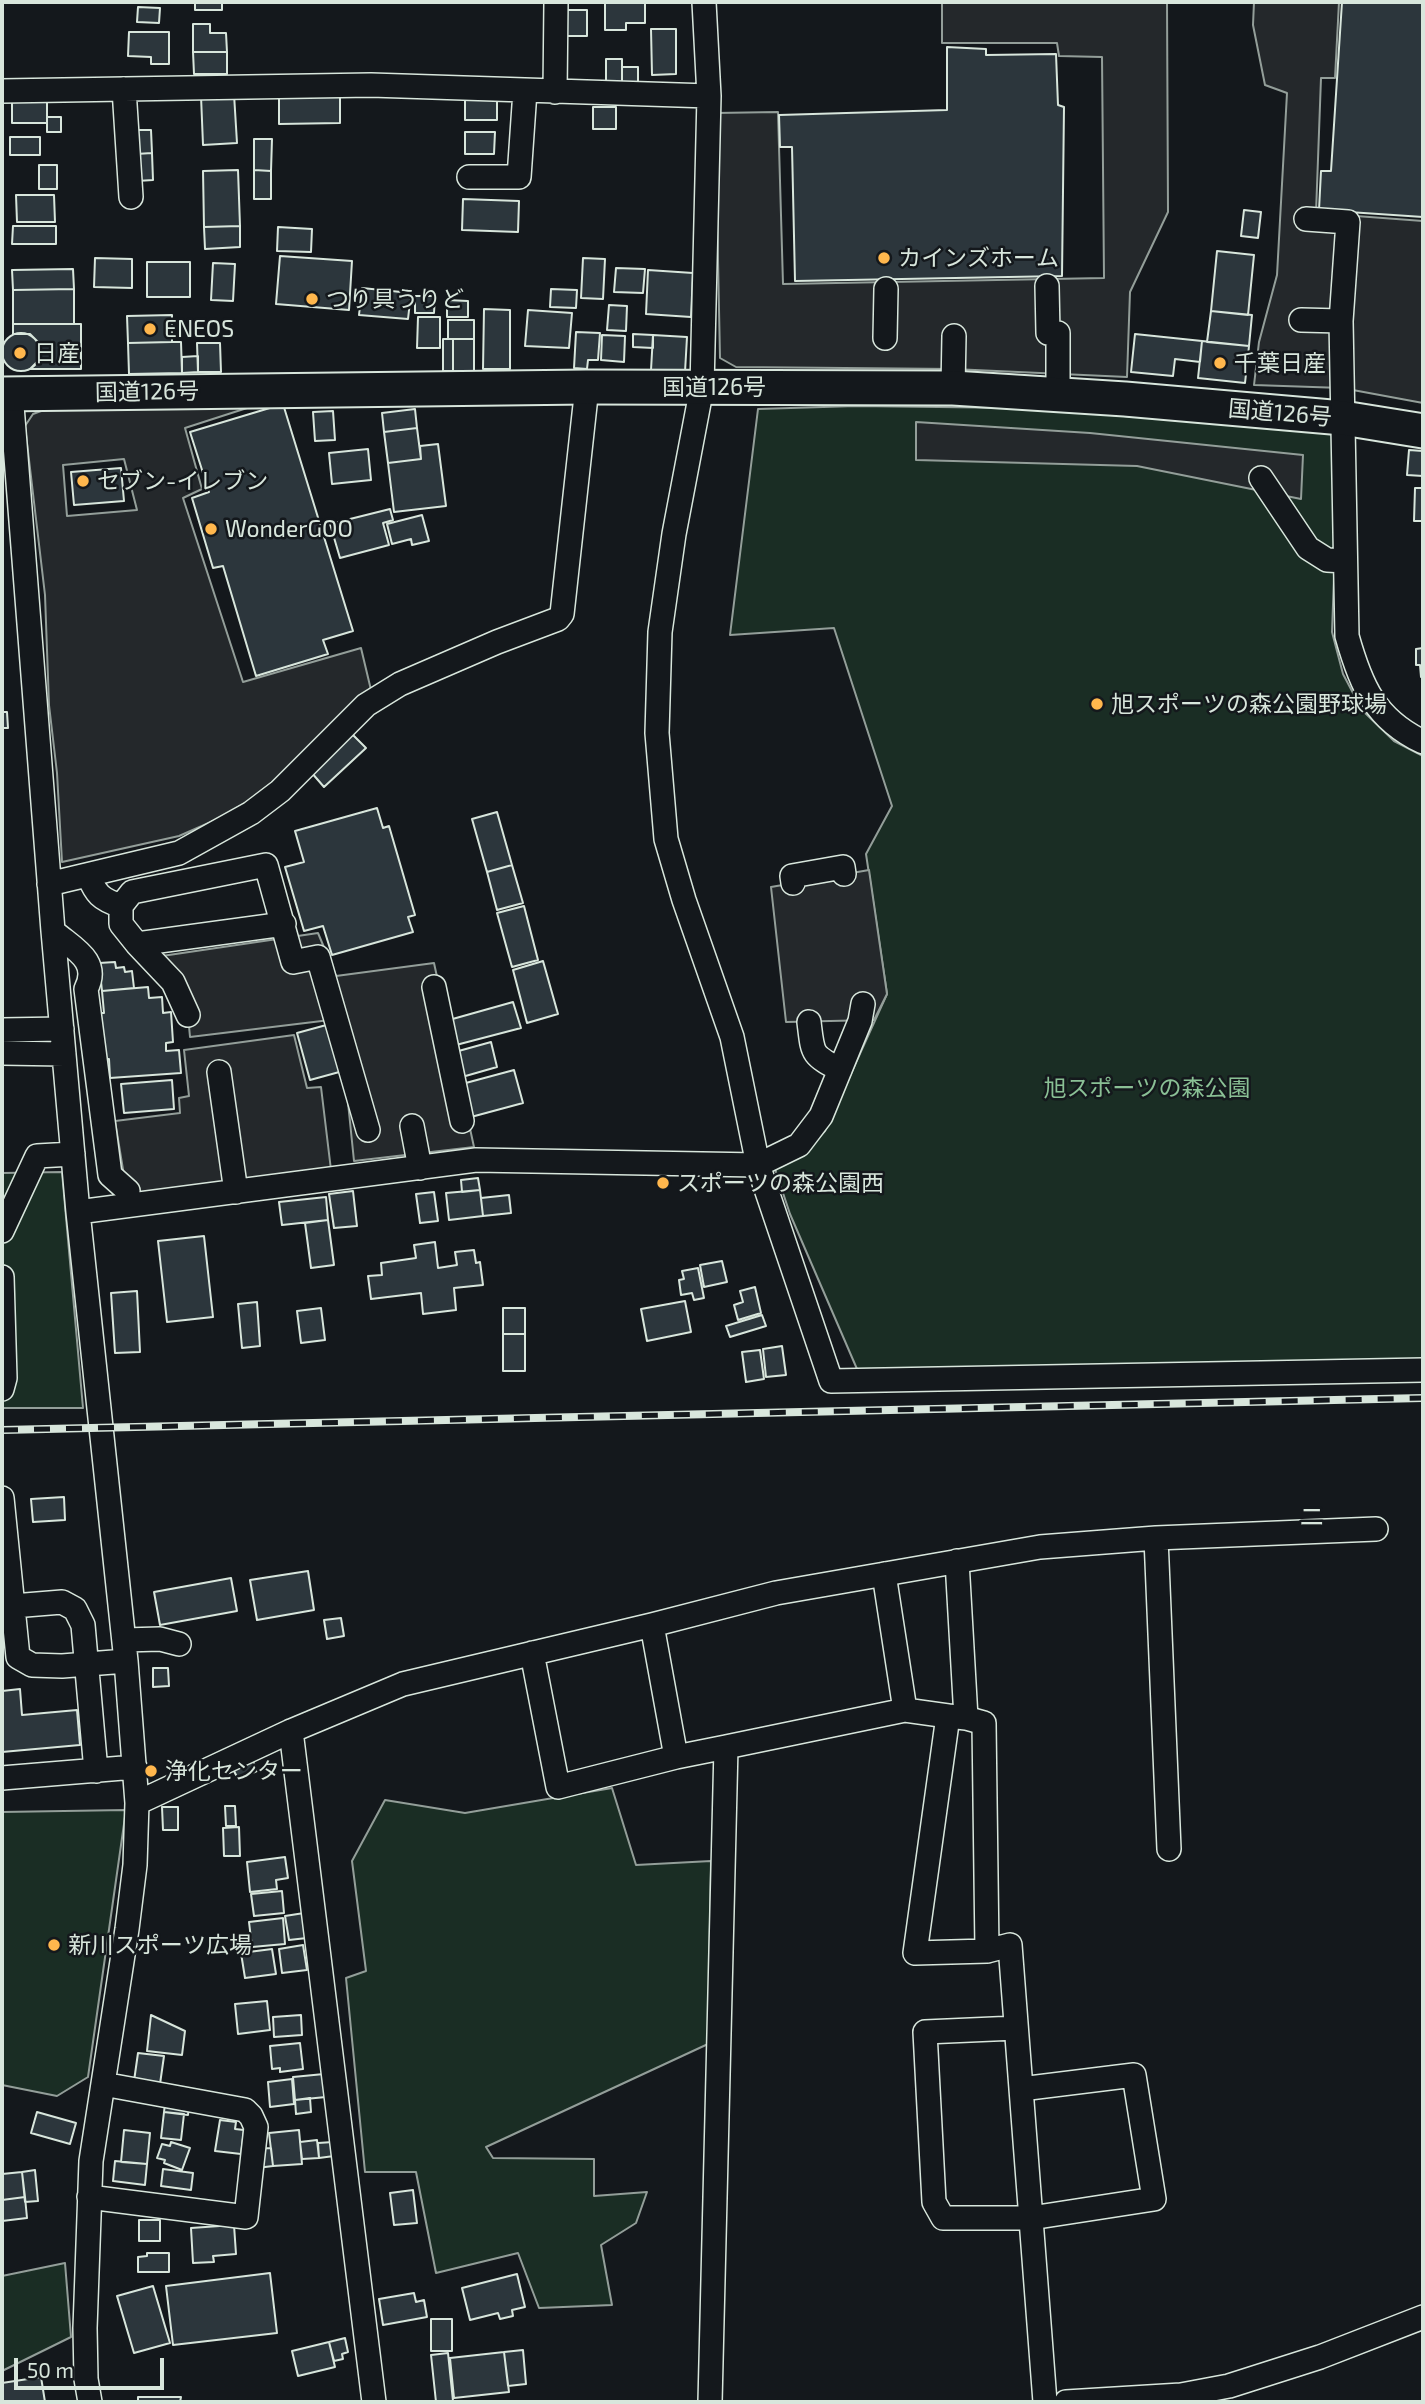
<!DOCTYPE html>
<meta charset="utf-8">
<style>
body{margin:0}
#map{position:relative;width:1425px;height:2404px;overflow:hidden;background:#14181c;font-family:"Exo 2",sans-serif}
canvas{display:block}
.frame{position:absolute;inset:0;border:4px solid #d8e6dc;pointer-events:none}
.scale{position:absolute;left:14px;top:2358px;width:150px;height:32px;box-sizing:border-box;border:4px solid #d8e6dc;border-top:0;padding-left:9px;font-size:21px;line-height:24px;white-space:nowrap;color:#d8e6dc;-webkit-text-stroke:5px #14181c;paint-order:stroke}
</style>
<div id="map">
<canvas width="1425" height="2404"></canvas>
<div class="frame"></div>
<div class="scale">50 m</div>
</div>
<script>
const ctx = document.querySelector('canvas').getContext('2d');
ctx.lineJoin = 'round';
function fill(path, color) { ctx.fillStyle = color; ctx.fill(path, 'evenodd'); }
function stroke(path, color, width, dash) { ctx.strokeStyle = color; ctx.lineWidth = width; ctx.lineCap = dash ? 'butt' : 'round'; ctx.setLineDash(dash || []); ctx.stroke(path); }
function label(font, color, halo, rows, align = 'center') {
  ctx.font = font + ' "Exo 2","Noto Sans JP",sans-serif'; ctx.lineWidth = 5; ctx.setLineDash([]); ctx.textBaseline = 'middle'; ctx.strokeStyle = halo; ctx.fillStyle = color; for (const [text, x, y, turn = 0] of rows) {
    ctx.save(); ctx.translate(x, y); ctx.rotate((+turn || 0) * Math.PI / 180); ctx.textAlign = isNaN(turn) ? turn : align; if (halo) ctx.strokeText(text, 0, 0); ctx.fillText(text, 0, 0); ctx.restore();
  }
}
const green = new Path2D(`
 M856 406 1020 408 1335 432V550L1332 632 1343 674 1362 710 1394 741 1423 756V1358L1421 1360 857 1369 790 1214 774 1166 804 1153 825 1131 887 994 866 854 892 806 834 628 730 635 758 409Z
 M62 1172 83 1408H2V1173Z
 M612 1788 636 1865 711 1861 708 2044 486 2147 493 2158 594 2159V2196L647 2192 636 2223 601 2245 612 2305 539 2308 518 2253 436 2273 416 2172H365L346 1978 366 1971 352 1861 385 1800 465 1813Z
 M126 1810 88 2077 57 2096 2 2085V1812Z
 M65 2263 71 2337 2 2371V2276Z`);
fill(green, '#1a2d24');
stroke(green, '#939e99', 2);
const parking = new Path2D(`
 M942 2H1167L1168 212 1130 292 1127 377 953 369 736 367 720 358 715 113 778 112 783 284 1104 278 1102 57 1059 56 1057 43H942Z
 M1254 2H1339L1335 78H1321L1316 213 1423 221V403L1342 388 1254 385 1259 342 1277 275 1287 93 1265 85 1253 25Z
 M49 408H247L185 428 202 489 183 498 243 682 361 648 371 690 284 773 248 801 220 818 179 836 62 862 57 773 49 705 45 595 25 426 33 414ZM124 459 137 510 67 516 63 465Z
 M916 422 1090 433 1303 455 1301 499 1137 466 916 460Z
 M869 870 887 994 874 1020 786 1022 771 887Z
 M318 933 336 976 434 963 474 1147 354 1161 346 1083 330 1020 190 1037 188 1015 162 956Z
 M294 1035 307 1088 321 1087 331 1170 128 1200 115 1121 180 1113 179 1098 189 1096 184 1050Z`);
fill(parking, '#24282b');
stroke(parking, '#939e99', 2);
const building = new Path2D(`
 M195 2H222V10H195Z
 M605 2H645V23H626V30H605Z
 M1342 2 1423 3V217L1319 210 1321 171H1331Z
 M138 7 160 8 159 23 137 22Z
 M565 10H587V36H565Z
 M193 24H210V33H226L227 52H193Z
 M651 29H676V74L652 75Z
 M129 32H169V64H151V57L128 56Z
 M947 47 986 49V55L1056 54 1058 105 1064 107 1062 276 795 281 792 147H780L779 115 947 110Z
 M193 52H227V74H194Z
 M606 59H622V83H606Z
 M622 67H638V83H622Z
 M279 93H340V123L279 124Z
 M234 94 237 143 203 145 201 96Z
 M465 97H497V120H465Z
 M12 99H47V123H12Z
 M593 107H616V129H593Z
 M47 117H61V132H47Z
 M135 130H151L152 153 136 154Z
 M465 132H495L494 154H465Z
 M10 137H40V155H10Z
 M254 139H272L271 171 254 170Z
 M152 153 153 180 137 181 136 154Z
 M39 165H57V189H39Z
 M238 170 240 226 204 227 203 171Z
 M254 170 271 171V199H254Z
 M16 195H54L55 222H17Z
 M463 199 519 201 518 232 462 230Z
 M1244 210 1261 212 1258 238 1241 236Z
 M13 226H56V244H12Z
 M240 226V247L205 249 204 227Z
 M278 227 312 229 311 252 277 251Z
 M1217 251 1254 255 1248 315 1211 311Z
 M280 256 352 261 349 310 276 304Z
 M95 258 132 259V288L94 287Z
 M583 258 605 259 603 299 581 298Z
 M147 262H190V297H147Z
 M213 263 235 264 233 301 211 300Z
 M616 268 645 269 643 293 614 292Z
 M73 269 74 289 13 290 12 270Z
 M648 270 693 273 691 317 646 314Z
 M362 288 411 293 408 319 359 315Z
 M74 289V324H13V290Z
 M551 289 577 290 576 308 550 307Z
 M415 296H435L434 313H415Z
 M447 300 468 301V317H447Z
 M609 305 627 306 626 331 607 330Z
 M484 309 510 310V369H483Z
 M528 310 572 313 569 348 525 346Z
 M1211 311 1252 315 1249 346 1207 342Z
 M172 315V342L128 343 127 316Z
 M418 317H440V348H417Z
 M448 320H474V339H448Z
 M13 324H81V369H30L39 360V343L30 334H13Z
 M576 332 600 333 598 360H588L587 369 574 368Z
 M2 352a19 19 0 1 1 38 0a19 19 0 1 1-38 0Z
 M633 334 653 335V348L633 347Z
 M1135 334 1202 341 1200 362 1175 359 1173 376 1131 372Z
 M602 335 625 336 624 362 601 360Z
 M653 335 687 337 685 372 651 370Z
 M443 339H453V371H443Z
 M453 339H474V372L453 371Z
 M1202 341 1249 346 1245 383 1198 378Z
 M172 342H181L182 373 129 374 128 343Z
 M197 343H220L221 372H198Z
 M198 356V372L182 373V357Z
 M283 404 353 631 323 640 328 654 256 676 223 566 213 568 192 498 209 492 190 432Z
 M415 409 417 428 384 432 382 413Z
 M333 411 335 440 315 441 313 412Z
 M417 428 421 459 388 463 384 432Z
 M438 444 446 506 394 512 388 463 421 459 420 446Z
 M368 449 371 480 332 484 329 453Z
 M1409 450 1423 451V476L1407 475Z
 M121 468 124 501 74 505 71 472Z
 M1415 488H1423V521H1414Z
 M390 509 393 520 383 523 389 545 340 558 330 524Z
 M422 515 429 541 412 545 411 539 392 544 387 524Z
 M1423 648V677H1421L1420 665H1416V649Z
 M2 712H7L8 728H2Z
 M352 734 366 748 324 787 311 772Z
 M377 808 383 828 389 826 415 915 408 917 413 932 332 955 323 926 304 931 285 867 304 862 295 831Z
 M497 812 512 865 487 872 472 819Z
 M512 865 523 903 497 910 487 872Z
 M524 906 538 960 512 967 497 913Z
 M543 961 558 1014 527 1023 513 970Z
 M115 962 116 968 124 967 125 972 132 971 134 988 102 991 99 963Z
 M148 987 149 998 162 997 163 1013 171 1012 173 1042 166 1043V1051L179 1050 181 1073 110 1078 109 1059H104L100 1013H104L102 991Z
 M513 1002 521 1028 456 1045 449 1020Z
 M330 1024 343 1071 310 1080 297 1033Z
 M491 1042 497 1067 462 1077 455 1052Z
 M514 1070 523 1103 471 1117 462 1084Z
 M172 1080 174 1109 124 1113 121 1084Z
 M478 1178 480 1190 462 1192 461 1180Z
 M480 1190 483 1216 449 1220 446 1193Z
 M353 1191 357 1226 334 1228 329 1194Z
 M434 1192 438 1221 420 1223 416 1194Z
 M509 1195 511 1213 483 1216 481 1198Z
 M326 1197 328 1220 282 1225 279 1202Z
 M328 1220 334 1265 311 1268 305 1223Z
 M204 1236 213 1317 167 1322 158 1241Z
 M435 1242 438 1268 457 1265 455 1252 474 1250 476 1263 480 1262 483 1285 454 1288 456 1310 423 1314 421 1293 371 1299 368 1276 382 1275 381 1263 416 1258 414 1245Z
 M722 1261 727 1282 704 1287 700 1265Z
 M698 1268 704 1298 694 1300 692 1293 681 1295 679 1280 684 1279 682 1271Z
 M755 1287 761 1313 738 1320 734 1305 743 1302 740 1291Z
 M137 1291 140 1352 115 1353 111 1293Z
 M685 1301 691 1332 647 1341 641 1309Z
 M257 1302 260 1346 242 1348 238 1304Z
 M321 1308 325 1340 301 1343 297 1311Z
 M503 1308H525V1334H503Z
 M762 1315 766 1326 730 1337 726 1326Z
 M503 1334H525V1371H503Z
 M782 1346 786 1375 766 1377 763 1349Z
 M760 1350 764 1379 746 1382 742 1352Z
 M64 1497 65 1520 33 1522 31 1499Z
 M308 1571 314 1610 257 1620 250 1580Z
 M231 1578 237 1611 160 1625 154 1592Z
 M341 1618 344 1636 327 1639 324 1620Z
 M153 1668H168L169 1686 153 1687Z
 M20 1689 22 1715 77 1710 80 1745 2 1752V1691Z
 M253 1761 257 1771 238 1779 233 1769Z
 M225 1806H235L236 1826H226Z
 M162 1807H178V1830H163Z
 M239 1827 240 1856H224L223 1828Z
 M285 1857 288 1878 276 1880 277 1889 250 1892 247 1862Z
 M282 1891 284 1913 254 1916 251 1894Z
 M304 1913 307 1938 289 1940 285 1916Z
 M283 1918 285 1944 252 1947 249 1922Z
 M303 1945 307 1970 282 1973 279 1949Z
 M272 1949 276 1974 245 1978 241 1953Z
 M267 2001 270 2030 238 2034 235 2004Z
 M151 2015 185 2031 182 2055 147 2051Z
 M301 2015 302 2035 274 2037 273 2017Z
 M300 2043 303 2069 280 2072V2068L272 2069 270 2046Z
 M138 2053 164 2056 160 2084 134 2081Z
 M324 2074 326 2097 295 2100 293 2077Z
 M292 2079 294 2104 270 2107 268 2082Z
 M310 2098 311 2112 296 2114 295 2100Z
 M165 2104 189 2106 188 2115 164 2112Z
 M37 2112 76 2123 70 2144 31 2133Z
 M164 2112 184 2114 181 2140 161 2138Z
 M220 2120 236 2122 235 2129 244 2130 241 2154 215 2151Z
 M124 2130 150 2133 147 2164 121 2162Z
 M299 2130 302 2164 273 2166 269 2133Z
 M317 2140 319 2158 302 2159 300 2142Z
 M171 2142 190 2148 182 2170 164 2163 165 2160 157 2158 162 2144 170 2146Z
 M333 2142 334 2156 319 2158 318 2143Z
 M271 2148 273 2166 257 2168 255 2149Z
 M115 2161 147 2164 145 2185 113 2181Z
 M163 2169 193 2173 191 2190 161 2186Z
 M35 2170 38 2201 25 2202 22 2172Z
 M22 2172 25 2197 2 2200V2174Z
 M413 2190 417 2223 394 2225 390 2193Z
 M25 2197 27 2218 2 2221V2200Z
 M139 2220H160V2241H139Z
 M234 2225 236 2254 213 2256 214 2262 193 2263 191 2228Z
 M147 2253H169V2272H138V2257L147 2256Z
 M270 2273 277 2333 173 2345 166 2286Z
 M517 2274 525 2307 512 2310 513 2316 500 2319 498 2313 470 2320 462 2288Z
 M153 2286 170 2343 134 2353 117 2296Z
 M414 2293 416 2302 424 2300 427 2317 383 2325 379 2299Z
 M431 2319H452V2351H431Z
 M345 2338 348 2352 342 2354 343 2359 334 2361 329 2342Z
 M329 2342 335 2367 298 2376 292 2351Z
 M523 2350 526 2384 508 2386 504 2352Z
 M504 2352 509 2392 454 2398 450 2358Z
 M448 2353 453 2401 436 2402 431 2355Z
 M41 2377 45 2402H2V2383Z
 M138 2397H181L180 2402H138Z`);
fill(building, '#2c363c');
stroke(building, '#d8e6dc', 2);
const minor = new Path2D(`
 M704 2 709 96 702 387 674 534 660 632 657 733 666 839 684 900 732 1037 758 1165 831 1381 1423 1370
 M124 89 131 197
 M2 91 371 85 709 96
 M555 92 556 2
 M469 177H519L525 91
 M1306 219 1348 222 1341 321 1347 636C1361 686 1375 719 1423 742
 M1047 286 1048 333
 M1301 320 1341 321
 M885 338 886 289
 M953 388 954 336
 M11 393 53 931 78 1212 126 1661 137 1803 135 1865 127 1929 91 2161 85 2328 86 2379 90 2402
 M1058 395V333
 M1261 478 1308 548 1327 560 1345 561
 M88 875C96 894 100 899 121 906
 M793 883 792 876 843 867 844 874
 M49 884 179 853 251 813 280 791 366 705 400 684 497 642 558 619 562 614 587 387
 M284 924 137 944 121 924V906L132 892 266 865 293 962 318 957 368 1130
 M53 931C72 948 101 960 86 989L110 1175 128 1191
 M137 944 173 982 188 1015
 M434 987 462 1121
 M809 1022C813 1055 811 1054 840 1070
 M2 1030 62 1029
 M2 1053 64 1054
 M219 1072 236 1192
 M412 1126 420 1168
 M78 1212 476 1160 758 1165 799 1145 821 1116 860 1021 863 1004
 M2 1231 37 1156 73 1154
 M2 1277 5 1378 2 1389
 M2 1498 18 1657 32 1665 62 1666 126 1661
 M1156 1538 1169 1849
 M957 1561 966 1718 948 1716 915 1953 987 1951
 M884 1574 905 1710 948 1716
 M13 1606 62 1602 75 1609 83 1625 96 1771
 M652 1625 676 1757
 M124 1640 160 1639 179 1644
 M532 1653 558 1787 676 1757 726 1747 710 2402
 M966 1718 984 1723 987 1951 1010 1945 1045 2402
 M291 1731 374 2402
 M726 1747 905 1710
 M2 1778 135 1767
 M137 1803 291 1731 403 1684 652 1625 776 1593 1040 1547 1156 1538 1376 1529
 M1016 2028 925 2032 934 2202 943 2218H1031L1154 2199 1134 2075 1021 2089
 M89 2197 246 2217 256 2127 251 2116 245 2110 103 2084
 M1066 2402 1181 2395 1229 2386 1320 2357 1423 2317`);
const highway = new Path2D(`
 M2 394 587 387 953 388 1125 399 1343 418 1423 431`);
stroke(minor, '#d8e6dc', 26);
stroke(highway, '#d8e6dc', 37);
stroke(minor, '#14181c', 23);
stroke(highway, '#14181c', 33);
const rail = new Path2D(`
 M2 1430 1423 1398`);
stroke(rail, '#d8e6dc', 8);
stroke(rail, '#14181c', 5, [16]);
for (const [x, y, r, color] of [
 [884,258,7,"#ffb74d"],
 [312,299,7,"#ffb74d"],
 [150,329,7,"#ffb74d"],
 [20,353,7,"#ffb74d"],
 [1220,363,7,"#ffb74d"],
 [83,481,7,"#ffb74d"],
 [211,529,7,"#ffb74d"],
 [1097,704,7,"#ffb74d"],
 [663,1183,7,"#ffb74d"],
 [151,1771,7,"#ffb74d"],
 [54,1945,7,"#ffb74d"]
]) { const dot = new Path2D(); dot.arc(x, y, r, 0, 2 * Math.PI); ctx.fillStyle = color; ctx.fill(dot); stroke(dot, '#14181c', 2.5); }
label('23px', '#d8e6dc', '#14181c', [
 ["カインズホーム",898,258],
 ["つり具うりど",326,299],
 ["ENEOS",164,329],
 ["日産",34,353],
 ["千葉日産",1234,363],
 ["セブン-イレブン",97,481],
 ["WonderGOO",225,529],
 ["旭スポーツの森公園野球場",1111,704],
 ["スポーツの森公園西",677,1183],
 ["浄化センター",165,1771],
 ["新川スポーツ広場",68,1945]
], 'left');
label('23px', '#d8e6dc', '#14181c', [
 ["国道126号",714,387],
 ["国道126号",147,392,-1],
 ["国道126号",1280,413,5]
]);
label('23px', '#8ac095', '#14181c', [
 ["旭スポーツの森公園",1147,1088]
]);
label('26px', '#d8e6dc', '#14181c', [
 ["ニ",1312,1517]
]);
</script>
